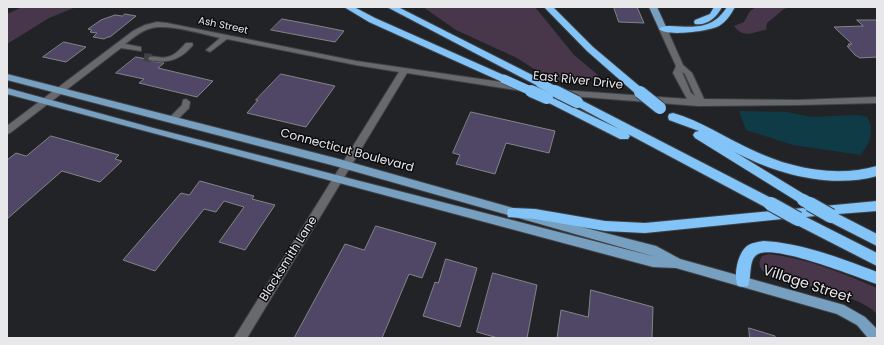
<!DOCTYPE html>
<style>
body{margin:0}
#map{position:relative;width:884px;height:345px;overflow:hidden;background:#222326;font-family:Poppins,sans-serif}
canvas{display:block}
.frame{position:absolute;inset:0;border:8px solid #e8e8eb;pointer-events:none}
</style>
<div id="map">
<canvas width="884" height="345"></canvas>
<div class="frame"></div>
</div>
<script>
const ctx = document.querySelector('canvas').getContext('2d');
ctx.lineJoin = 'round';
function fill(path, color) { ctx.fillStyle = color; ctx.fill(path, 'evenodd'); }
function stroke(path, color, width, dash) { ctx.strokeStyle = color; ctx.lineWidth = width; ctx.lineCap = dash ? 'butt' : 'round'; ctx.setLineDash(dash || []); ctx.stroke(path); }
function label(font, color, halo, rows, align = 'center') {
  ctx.font = font + ' Poppins,sans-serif'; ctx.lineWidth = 3; ctx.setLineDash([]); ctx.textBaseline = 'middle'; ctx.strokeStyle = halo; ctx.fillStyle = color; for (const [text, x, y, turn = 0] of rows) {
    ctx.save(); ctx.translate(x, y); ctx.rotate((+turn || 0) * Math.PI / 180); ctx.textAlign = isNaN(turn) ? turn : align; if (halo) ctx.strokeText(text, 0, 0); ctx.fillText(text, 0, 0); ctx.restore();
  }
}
fill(new Path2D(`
 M22 7H76L49 18 7 44V14Z
 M423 7H535L574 55 598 75 583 83 551 80 517 58 456 30Z
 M756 7H790L784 9 767 23 766 30C754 31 745 40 734 26L744 22 750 11Z
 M769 254C806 258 843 273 877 288V314C857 293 802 286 773 278 764 273 755 267 762 256Z`), '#48364b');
fill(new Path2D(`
 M739 111 788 112 811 117 858 115 867 117C875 132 870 142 861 155L793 145 746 130Z`), '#0f3b47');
const building = new Path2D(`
 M614 7H637L644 23 619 22Z
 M125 14 136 16 110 37H108L104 39 93 37 97 33 90 32 92 30 88 29 101 20 115 15 122 16Z
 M282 19 309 24 344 31 335 42 271 30Z
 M857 20H877V57L860 58 855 55 847 46H850L848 44H852L834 27 863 26Z
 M64 42 86 47 66 62 43 57Z
 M136 57 147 59 149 61 164 63 158 68 213 81 197 97 139 83 144 79 116 73Z
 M281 74 335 86 306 127 247 113 258 100H256Z
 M471 112 555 131 549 153 506 143 495 174 456 164 460 155 453 153Z
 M51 136 119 155 115 159 122 161 100 182 62 171 7 219V160L16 153 26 156Z
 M200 181 254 196 252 199 275 205 245 250 219 242 244 207 224 201 216 212 204 209 155 271 123 260 181 193 189 195Z
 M376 226 436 243 422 278 409 274 382 338H294L345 244 364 250Z
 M446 259 477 268 460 327 423 316 435 282 438 283Z
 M493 273 537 285 527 338H498L477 332Z
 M591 290 653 307 652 338H557L561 310 588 317Z
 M749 328 775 336V338H750Z`);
fill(building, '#4f4765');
stroke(building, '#848488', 1);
stroke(new Path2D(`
 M144 57 152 58`), '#404144', 8, [8, 4]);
const minor = new Path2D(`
 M157 22 167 23 356 61 522 85 526 88 522 91 407 73 247 338H234L399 72 356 65 227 39 210 52 206 50 220 38C203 34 168 24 152 28 142 30 133 38 125 44L141 47V51L121 48 10 133 7 134V126L133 31 145 25Z
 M660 27H663L667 29 683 65 692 73 704 99 798 100 877 97V103L798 105 698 106 558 95 557 93 558 91 561 90 687 99 673 73 676 66 659 29ZM682 72 685 74 695 96 691 93Z
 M186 43H192L193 45C180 60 168 64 149 60L148 58C153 54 160 59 167 57 175 56 181 48 186 43Z
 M186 99 190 102 189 108 175 122H169L167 120 182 105 183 100Z`);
const major = new Path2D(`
 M649 7H657L667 29 666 31H663L659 29Z
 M7 74 339 159 570 224 656 246 680 259 844 305 865 317 877 329V338H868L857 325 837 314 676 268 653 267 7 94V88L157 129 656 257 339 167 7 80Z`);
const highway = new Path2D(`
 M344 7H354L375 18 508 77 509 79 508 81H500L369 22Z
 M387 7H398L544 81 545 83 540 86 536 85Z
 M544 7H553L593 47 644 90 645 92 644 94H636L587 51Z
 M714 7H722C717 17 707 26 695 24L694 22 695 20 710 14Z
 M727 7H735C731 14 727 21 719 26 709 31 667 37 659 29 662 26 666 26 670 26 696 27 712 30 727 7Z
 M547 95 619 129 573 104 572 102 577 99 581 100 773 199 775 203 773 207 769 208 765 207 628 134 630 136 628 139H620L543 100 542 98 543 96Z
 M673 113C701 121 724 137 750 149 789 168 835 178 877 166V176C830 189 775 174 733 151L807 196 809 200 807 204 803 205 695 138 693 135 695 132 699 131 669 120 668 117 669 114Z
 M877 201V211L838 214 877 234V246L826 220 825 215 806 217 877 253V266L793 223 792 218 645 233 605 231 535 219 508 217 507 213 508 209 513 208 535 209 605 221 645 223Z
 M763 241C802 243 840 258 877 272V284C857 277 775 244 758 254 748 259 752 277 748 286L743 287 738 286C733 275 738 253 747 246 751 243 758 242 763 241Z`);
stroke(minor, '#404144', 2);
stroke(major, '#404144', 2);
stroke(highway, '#404144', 2);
fill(minor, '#67696d');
fill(major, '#779fc0');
fill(highway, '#82c3f8');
const highwayBridgeFar2 = new Path2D(`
 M504 79 533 92
 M540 83 557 92`);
const highwayBridgeFar1 = new Path2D(`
 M531 91 547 98
 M555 91 577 102
 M640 92 660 108
 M803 200 812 205
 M769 203 773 205`);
const highwayBridge = new Path2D(`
 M771 204 798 219
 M810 204 831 216`);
stroke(highwayBridgeFar2, '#404144', 10, []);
stroke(highwayBridgeFar1, '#404144', 14, []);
stroke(highwayBridge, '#404144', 16, []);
stroke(highwayBridgeFar2, '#82c3f8', 9);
stroke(highwayBridgeFar1, '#82c3f8', 12);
stroke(highwayBridge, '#82c3f8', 14);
label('10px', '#e8e8eb', '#0c0c0e', [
 ["Ash Street",223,26,12]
]);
label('12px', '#e8e8eb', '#0c0c0e', [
 ["East River Drive",578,81,6],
 ["Connecticut Boulevard",347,151,15],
 ["Blacksmith Lane",289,259,-58]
]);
label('14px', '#e8e8eb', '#0c0c0e', [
 ["Village Street",807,285,18]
]);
</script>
